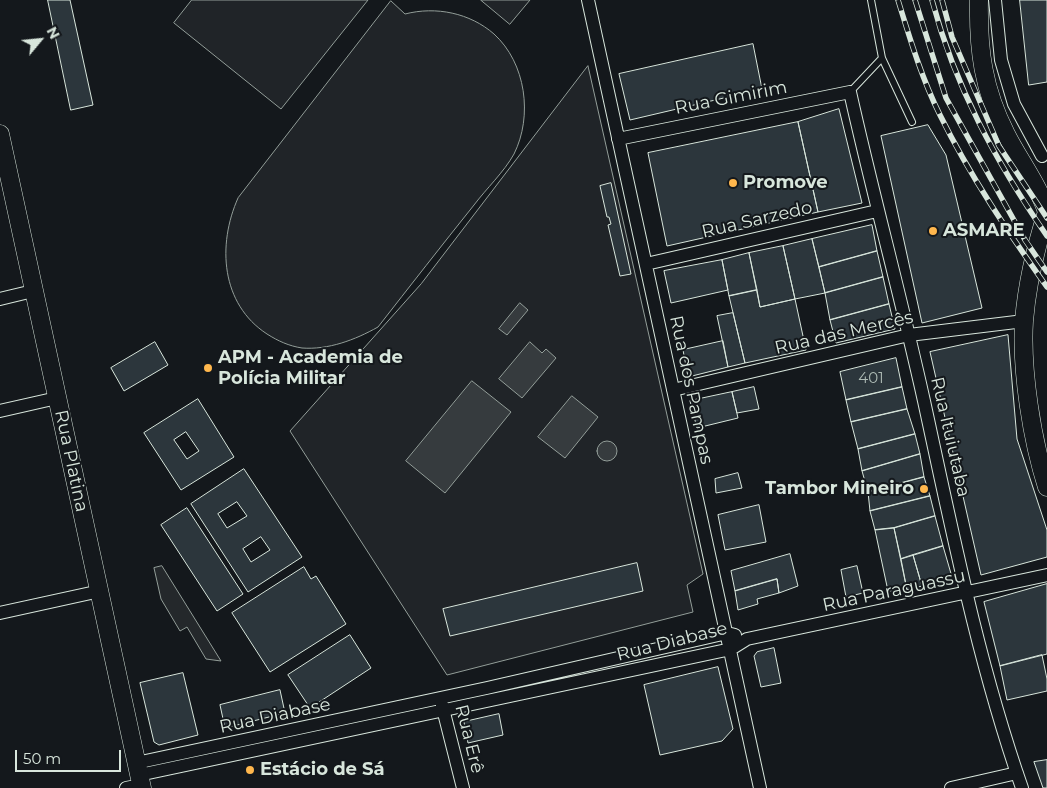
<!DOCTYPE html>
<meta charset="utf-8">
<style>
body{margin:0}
#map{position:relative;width:1047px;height:788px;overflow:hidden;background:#14181c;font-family:Montserrat,sans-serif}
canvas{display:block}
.north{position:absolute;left:15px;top:15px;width:50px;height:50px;-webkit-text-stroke:4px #14181c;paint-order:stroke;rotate:62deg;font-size:14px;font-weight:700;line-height:20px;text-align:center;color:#d8e6dc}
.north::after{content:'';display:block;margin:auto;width:18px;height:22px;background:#d8e6dc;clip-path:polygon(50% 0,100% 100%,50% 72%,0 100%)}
.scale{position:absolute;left:15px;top:750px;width:106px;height:22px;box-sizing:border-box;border:2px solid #d8e6dc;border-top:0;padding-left:6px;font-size:15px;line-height:18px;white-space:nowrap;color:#d8e6dc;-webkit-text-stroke:4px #14181c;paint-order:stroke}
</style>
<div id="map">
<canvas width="1047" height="788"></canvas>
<div class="north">N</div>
<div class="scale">50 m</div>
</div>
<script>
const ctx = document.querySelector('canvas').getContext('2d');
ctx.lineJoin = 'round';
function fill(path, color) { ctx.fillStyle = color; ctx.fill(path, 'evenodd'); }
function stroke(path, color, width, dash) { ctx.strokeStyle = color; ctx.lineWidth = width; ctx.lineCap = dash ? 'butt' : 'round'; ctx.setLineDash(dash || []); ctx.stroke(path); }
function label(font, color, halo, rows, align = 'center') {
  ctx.font = font + ' Montserrat,sans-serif'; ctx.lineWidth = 4; ctx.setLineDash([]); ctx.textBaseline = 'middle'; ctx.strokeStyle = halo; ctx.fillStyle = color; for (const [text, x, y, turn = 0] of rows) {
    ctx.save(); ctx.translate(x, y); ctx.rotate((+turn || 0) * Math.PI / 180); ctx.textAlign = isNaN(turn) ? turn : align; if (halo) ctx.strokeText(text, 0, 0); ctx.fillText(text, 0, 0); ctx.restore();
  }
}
const green = new Path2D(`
 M192 0H368L281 109 174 23Z
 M481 0H530L510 24Z
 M391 1 405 14C436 6 470 13 494 34 526 63 533 116 514 154 504 172 486 189 474 205 442 245 410 286 378 327 355 340 328 350 302 348 289 346 278 341 267 334 221 304 217 245 238 198Z
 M588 66 703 574 687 585 693 612 447 675 290 431 421 284Z`);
fill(green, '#202428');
stroke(green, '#939e99', 1);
const parking = new Path2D(`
 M162 566 221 661 206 659 187 627 180 631 161 599 154 568Z`);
fill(parking, '#24282b');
stroke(parking, '#939e99', 1);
const water = new Path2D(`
 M520 303 528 310 507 335 499 329Z
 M530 342 542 353 546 349 556 358 522 398 499 379Z
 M472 381 511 412 445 493 406 461Z
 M572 396 598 417 565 458 538 437Z
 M597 451a10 10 0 1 1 20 0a10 10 0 1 1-20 0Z`);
fill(water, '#363b3e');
stroke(water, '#939e99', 1);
const building = new Path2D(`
 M48 0H70L93 105 71 110Z
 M1020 0H1047V82L1029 85Z
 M753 44 762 89 630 120 619 74Z
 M839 109 862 203 818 212 798 122Z
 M798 122 818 212 667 246 648 153Z
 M928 125 946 155 982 308 922 323 881 136Z
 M611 183 631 274 620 276 608 225 611 224 609 217H607L600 186Z
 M872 225 877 251 819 267 812 239Z
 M812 239 825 293 795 299 783 246Z
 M783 246 795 299 760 307 749 253Z
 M877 251 883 277 825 293 819 267Z
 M749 253 757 290 729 296 722 260Z
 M722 260 728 290 671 303 664 271Z
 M883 277 889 304 830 320 825 293Z
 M757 290 760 307 795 299 806 350 745 363 729 296Z
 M889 304 895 329 836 343 830 320Z
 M733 313 745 363 728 367 717 316Z
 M1008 335 1017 439 1047 530V557L981 575 930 352Z
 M723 341 728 367 688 377 683 350Z
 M155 342 168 365 124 391 111 368Z
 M896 358 902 387 846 400 840 372Z
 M754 387 759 409 737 413 732 392Z
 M902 387 907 409 851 422 846 400Z
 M732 392 738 418 697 428 690 401Z
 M198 399 234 457 181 490 144 433ZM186 432 199 451 187 459 174 440Z
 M907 409 915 434 858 449 851 422Z
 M915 434 920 454 862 471 858 449Z
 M920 454 924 477 868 492 862 471Z
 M244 469 302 557 248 592 191 504ZM237 502 247 516 227 528 218 514ZM261 537 270 550 251 562 243 549Z
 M738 473 742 488 716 493 715 479Z
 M924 477 930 496 870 511 868 492Z
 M930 496 935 516 894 528 875 530 870 511Z
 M759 505 766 542 725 550 718 515Z
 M187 508 243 594 217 611 161 525Z
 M935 516 943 546 901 559 894 528Z
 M894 528 907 590 888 591 875 530Z
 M943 546 952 577 922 586 913 555Z
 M790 554 798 586 779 593 777 579 735 591 731 571Z
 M913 555 922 586 907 590 901 559Z
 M637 563 643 591 450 636 443 609Z
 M857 566 863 593 846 597 841 570Z
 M304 567 311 579 316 576 346 624 270 672 232 613Z
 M777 579 779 593 757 599 758 604 738 610 735 591Z
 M1047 584V654L1000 666 984 602Z
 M350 635 371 668 310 708 288 675Z
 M774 648 781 683 761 687 754 656 757 652Z
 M1042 655 1047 679V691L1007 700 1000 666Z
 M718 667 733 729 722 741 660 755 644 685Z
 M183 673 198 735 159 745 154 742 140 683Z
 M280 690 285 713 225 728 220 705Z
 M499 714 503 735 468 743 464 722Z
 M1047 760V788H1043L1034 762Z`);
fill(building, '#2c363c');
stroke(building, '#d8e6dc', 1);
const lane = new Path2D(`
 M871 0 882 58 912 122
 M850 92 882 58`);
const street = new Path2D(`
 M588 0 760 788
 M995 0 1001 60 1014 104 1042 156
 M618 139 850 92C873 195 901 297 924 401 952 530 978 662 1022 788
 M646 264 877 211
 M0 299 33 291
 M673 390 909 335 1024 321
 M0 411 57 398
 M0 613 100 591
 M442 705 463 788
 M136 763 487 688 727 633 735 635
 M139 775 731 649 747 639 1047 575
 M126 788 141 785
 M951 788 1017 773`);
const secondary = new Path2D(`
 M979 0C978 50 983 89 1006 134 1019 160 1038 184 1047 212
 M0 134 142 788
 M1047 212C1036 246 1027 285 1024 321 1021 371 1032 440 1047 487`);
stroke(lane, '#d8e6dc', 8);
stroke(street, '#d8e6dc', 14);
stroke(secondary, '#d8e6dc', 19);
stroke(lane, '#14181c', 6);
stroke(street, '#14181c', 12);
stroke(secondary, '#14181c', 18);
const rail = new Path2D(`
 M898 0C910 39 922 79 940 115 970 176 1008 232 1047 287
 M915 0 946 98 1025 240 1047 272
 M932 0C955 87 996 162 1047 236
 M942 0 952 37 999 146 1047 218`);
stroke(rail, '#d8e6dc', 5.5);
stroke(rail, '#14181c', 4, [11]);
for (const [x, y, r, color] of [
 [733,183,5,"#ffb74d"],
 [933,231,5,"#ffb74d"],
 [208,368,5,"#ffb74d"],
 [924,489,5,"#ffb74d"],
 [250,770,5,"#ffb74d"]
]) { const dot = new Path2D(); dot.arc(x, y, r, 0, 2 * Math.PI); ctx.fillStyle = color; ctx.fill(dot); stroke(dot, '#14181c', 2); }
label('15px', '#adbab4', null, [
 ["401",871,379]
]);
label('18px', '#d8e6dc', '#14181c', [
 ["Rua Gimirim",731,98,-11],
 ["Rua Sarzedo",757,220,-13],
 ["Rua das Mercês",844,333,-13],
 ["Rua dos Pampas",691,390,78],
 ["Rua Ituiutaba",950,437,77],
 ["Rua Platina",71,461,78],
 ["Rua Paraguassu",894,591,-12],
 ["Rua Diabase",672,642,-14],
 ["Rua Diabase",275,716,-12],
 ["Rua Erê",469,739,76]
]);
label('bold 18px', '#d8e6dc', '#14181c', [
 ["Promove",743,183],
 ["ASMARE",943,231],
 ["APM - Academia de",218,358],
 ["Polícia Militar",218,379],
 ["Tambor Mineiro",914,489,"right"],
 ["Estácio de Sá",260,770]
], 'left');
</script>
